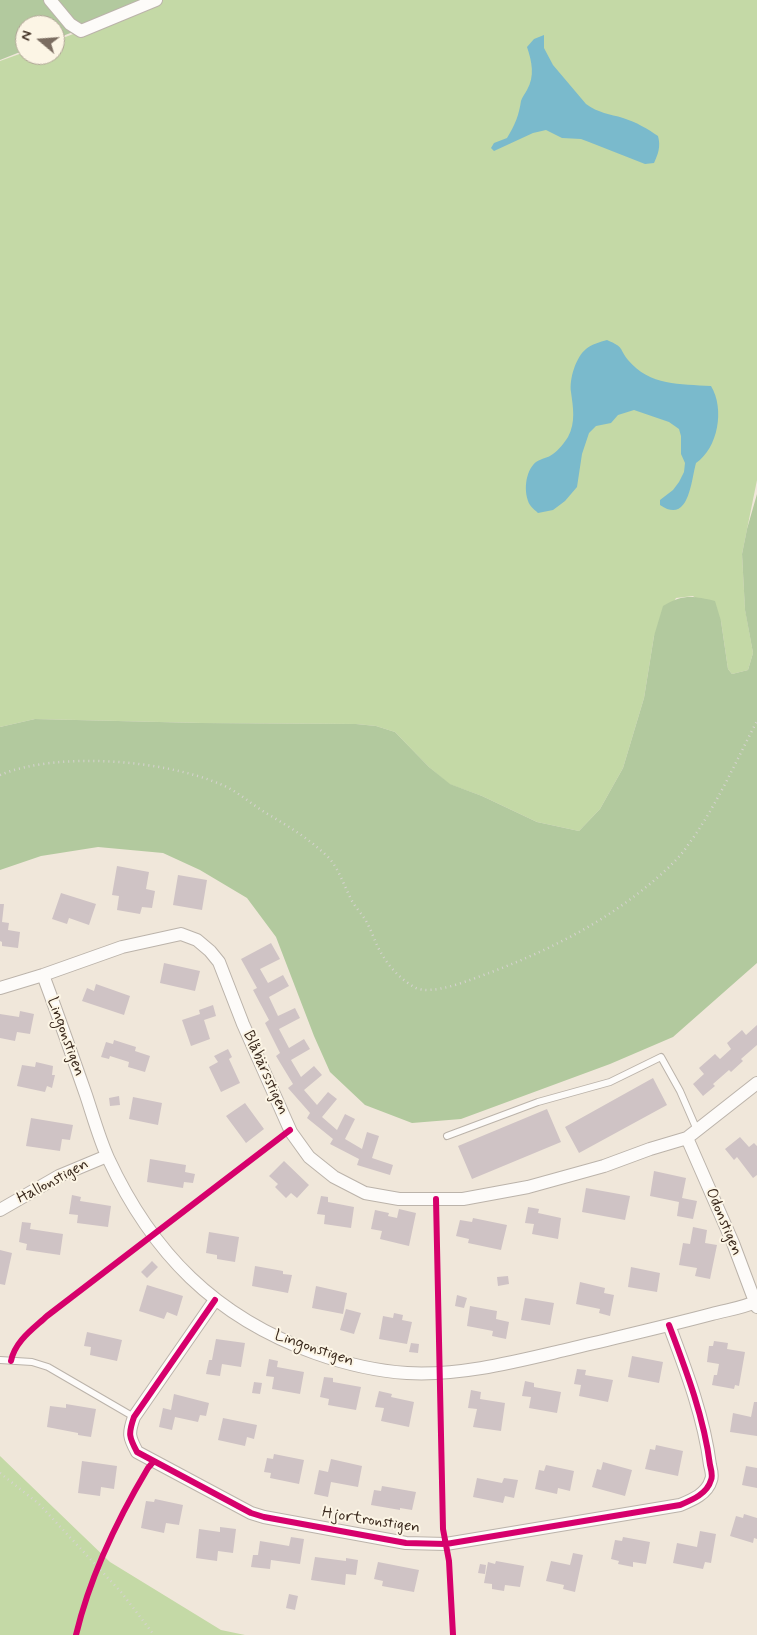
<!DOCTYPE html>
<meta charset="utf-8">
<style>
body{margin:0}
#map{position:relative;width:757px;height:1635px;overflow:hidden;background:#f0e7da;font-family:Mynerve,sans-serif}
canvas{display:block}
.north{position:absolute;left:15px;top:15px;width:50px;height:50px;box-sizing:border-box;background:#fcf5e5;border:1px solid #afa495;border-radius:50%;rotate:288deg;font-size:14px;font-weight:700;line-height:20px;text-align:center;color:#3b2a1e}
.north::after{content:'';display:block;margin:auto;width:18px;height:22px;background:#7a6c60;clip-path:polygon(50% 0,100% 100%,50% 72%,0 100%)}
</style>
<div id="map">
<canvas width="757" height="1635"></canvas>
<div class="north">N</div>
</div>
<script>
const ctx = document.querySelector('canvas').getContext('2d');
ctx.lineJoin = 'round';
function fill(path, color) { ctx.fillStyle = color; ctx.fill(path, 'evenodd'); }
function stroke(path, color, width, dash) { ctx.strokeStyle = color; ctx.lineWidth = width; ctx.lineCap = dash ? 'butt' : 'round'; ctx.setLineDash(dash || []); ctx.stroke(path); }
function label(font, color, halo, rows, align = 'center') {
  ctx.font = font + ' Mynerve,sans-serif'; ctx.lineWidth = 4; ctx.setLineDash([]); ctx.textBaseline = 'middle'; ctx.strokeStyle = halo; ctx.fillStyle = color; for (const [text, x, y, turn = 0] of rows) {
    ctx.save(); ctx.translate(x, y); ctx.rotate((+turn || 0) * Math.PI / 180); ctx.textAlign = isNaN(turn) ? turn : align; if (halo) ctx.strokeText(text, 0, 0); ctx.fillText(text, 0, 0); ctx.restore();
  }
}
fill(new Path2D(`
 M162 0H757V480L742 554 745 609 753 653 748 670 732 674 728 669 721 621 693 596 676 598 654 636 644 698 623 768 600 809 579 831 537 822 482 796 449 784 429 767 395 732 376 726 356 724 201 723 35 719 0 727V61L25 52V55H55V41Z
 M0 1456 110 1562 221 1630 245 1635H0Z`), '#c4d9a6');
fill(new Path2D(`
 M0 0H155L55 39V25H25V50L0 60Z
 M757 494V963L673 1037 610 1064 461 1119 412 1123 365 1105 330 1072 314 1036 276 937 247 898 200 870 163 853 98 847 41 856 0 870V727L35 719 201 723 356 724 376 726 395 732 429 767 450 784 482 796 537 822 579 831 600 809 623 768 644 698 654 636 663 606C683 594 693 596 715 601L721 621 728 669 732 674 748 670 753 653 745 610 742 554 747 529Z`), '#b2c99e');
fill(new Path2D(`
 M544 35V48L553 65 586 104C598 113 610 114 623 118 636 122 648 129 658 136 661 147 658 154 654 163L645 164 589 142 581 139 562 138 546 130 533 133 494 151 491 148 494 143 507 138C515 125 519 115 521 101 522 97 525 94 527 90 535 76 532 62 527 47L534 39Z
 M607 340C625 348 618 347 628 360 650 386 680 384 711 386 725 409 718 448 696 463 691 481 689 525 660 505V500L673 490 679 482 684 472 685 463 681 454V436L679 429 669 422 634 410 618 415 611 423 596 426 589 433 582 454 577 487 565 501 553 510 538 513C536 511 532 508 530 505 523 493 525 471 536 462 542 458 548 458 553 454 558 451 565 442 568 437 576 422 573 407 571 392 569 379 576 357 586 349 592 344 600 342 607 340Z`), '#7abacc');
fill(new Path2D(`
 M117 866 149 872 146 889 155 891 152 908 142 907 140 914 117 910 119 896 112 895Z
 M178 875 207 880 202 910 173 905Z
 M61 893 96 904 89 925 69 918 67 924 52 919Z
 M0 904H4L2 922 9 923 8 930 20 932 18 948 2 946V942L0 941Z
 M271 943 280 959 260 969 268 983 283 975 289 986 269 997 278 1016 295 1008 300 1018 279 1029 289 1048 304 1039 310 1049 291 1060 301 1077 314 1066 322 1075 304 1090 317 1105 328 1092 337 1099 322 1117 337 1130 345 1114 355 1119 345 1139 362 1149 367 1132 379 1136 372 1158 393 1165 390 1175 357 1165 359 1159 330 1144 333 1139 307 1118 310 1113 288 1088 293 1084 276 1056 280 1053 265 1023 269 1020 253 990 257 988 241 959Z
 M164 963 200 971 195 991 160 983Z
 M96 984 130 996 124 1015 82 1001 87 988 94 991Z
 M213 1005 216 1016 204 1020 210 1039 191 1046 182 1020 200 1014 199 1010Z
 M20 1011 34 1014 30 1034 17 1032 15 1041 0 1038V1014L19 1017Z
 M757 1025V1045L741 1059 743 1061 731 1072 729 1070 713 1084 715 1086 703 1096 693 1084 704 1074 699 1068 715 1054 720 1059 731 1049 727 1043 742 1030 746 1035Z
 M114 1040 136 1047 135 1051 150 1056 145 1072 128 1067 129 1062 110 1056 109 1059 101 1057 106 1042 113 1044Z
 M228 1049 232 1057 229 1059 240 1083 221 1092 209 1067 218 1062 214 1056Z
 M36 1062 53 1066 52 1075H55L52 1088 47 1086 45 1092 17 1086 22 1065 35 1067Z
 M653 1078 667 1105 579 1153 565 1127Z
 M119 1096 120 1105 110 1106 109 1098Z
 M133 1097 162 1103 158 1125 129 1119Z
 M245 1103 264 1129 246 1143 226 1116Z
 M547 1109 561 1142 472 1179 458 1146Z
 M31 1118 73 1125 70 1140 62 1139 60 1151 26 1146Z
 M740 1137 749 1147 754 1143 757 1146V1175L753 1178 737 1157 734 1160 725 1149Z
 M150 1159 186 1165 185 1172 195 1174 193 1183 184 1182 183 1188 147 1182Z
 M284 1161 309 1185 297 1198 291 1193 286 1198 275 1187 278 1184 269 1176Z
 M654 1171 686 1178 682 1198 697 1201 693 1219 677 1216 679 1202 650 1196Z
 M586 1188 630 1196 625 1220 582 1212Z
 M72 1195 81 1197 80 1201 111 1206 108 1227 77 1223 78 1215 69 1214Z
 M321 1196 328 1197V1202L354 1207 351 1228 324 1224 325 1215 317 1214Z
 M528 1207 539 1209 538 1213 561 1218 558 1239 532 1234 534 1224 525 1223Z
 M399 1209 416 1213 409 1246 380 1239 382 1231 371 1229 375 1210 389 1213 388 1216 397 1218Z
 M473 1218 507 1225 501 1250 468 1243 469 1239 456 1236 460 1220 472 1222Z
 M22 1222 31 1223 30 1229 63 1234 60 1255 26 1250 27 1244 19 1242Z
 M693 1227 707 1230 705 1243 717 1245 710 1279 695 1276 697 1268 679 1265 683 1243 690 1244Z
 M209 1232 239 1237 235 1262 217 1259V1255L206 1253Z
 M0 1250 12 1253 5 1285 0 1284Z
 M152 1261 158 1267 147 1278 141 1272Z
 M255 1266 283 1271V1274L292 1275 288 1293 252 1286Z
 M631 1267 660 1273 657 1292 628 1287Z
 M508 1276 509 1284 498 1286 497 1277Z
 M580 1282 605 1288 604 1293 614 1295 610 1316 599 1313 600 1309 576 1304Z
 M147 1285 183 1296 177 1316 167 1312 164 1319 139 1311Z
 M316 1286 347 1293 343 1314 312 1308Z
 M457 1295 467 1298 464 1308 455 1306Z
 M525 1298 554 1303 550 1325 521 1320Z
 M470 1306 497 1311 496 1319 509 1322 506 1339 492 1336 493 1331 467 1326Z
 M346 1309 361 1313 354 1334 340 1330Z
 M394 1313 403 1315 402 1320 412 1322 407 1344 379 1339 383 1316 393 1318Z
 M87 1332 122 1340 117 1361 90 1355 91 1347 84 1346Z
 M216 1339 245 1343 241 1367 222 1364 220 1376 206 1374 209 1360H212Z
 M714 1341 728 1343 727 1349 745 1352 739 1386 735 1385 734 1389 712 1385 714 1375H717L719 1364 707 1362 709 1346H713Z
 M411 1343 419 1344 418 1353 409 1352Z
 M632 1356 663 1362 659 1383 628 1377Z
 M269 1359 278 1361 277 1367 304 1372 300 1394 272 1389 274 1377 266 1376Z
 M577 1369 586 1370 585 1375 613 1380 608 1402 579 1396 581 1385 574 1384Z
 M324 1377 333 1378V1382L361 1387 356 1410 328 1405 329 1399 320 1397Z
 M525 1381 534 1383V1387L561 1392 557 1413 529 1408 531 1397 522 1396Z
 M254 1382 262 1383 260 1394 252 1393Z
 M471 1390 481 1392 480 1399 505 1403 501 1431 473 1427 477 1409 468 1408Z
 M379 1391 392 1394 391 1397 414 1402 409 1427 381 1421 384 1408 375 1407Z
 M174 1394 209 1403 206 1416 200 1415 198 1422 175 1417 172 1430 159 1427 163 1408 171 1410Z
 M754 1402H757V1436L730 1432 733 1413 751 1417Z
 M66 1404 96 1409 91 1437 78 1435V1433L47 1427 50 1406 66 1408Z
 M223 1418 257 1425 254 1439 247 1437 245 1446 218 1440Z
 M656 1445 683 1451 678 1476 645 1469 650 1449 655 1450Z
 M274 1454 304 1460 299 1484 270 1478 271 1473 264 1472 267 1458 273 1459Z
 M331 1459 362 1466 358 1487 331 1482 328 1497 314 1494 319 1470 328 1472Z
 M82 1461 117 1466 114 1489 101 1487 100 1496 78 1493Z
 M603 1462 632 1470 625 1496 592 1487 597 1469 601 1470Z
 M546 1465 574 1471 570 1491 558 1488 557 1494 535 1489 539 1470 544 1471Z
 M746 1466 757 1468V1488L742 1485Z
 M477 1478 502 1483 504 1478 518 1480 514 1498 505 1496 503 1503 473 1497Z
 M382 1486 416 1492 412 1510 400 1508V1510L371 1505 374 1490 381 1491Z
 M155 1499 183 1505 179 1525 166 1523 164 1533 141 1528 146 1501 154 1502Z
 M744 1514 757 1518V1539L754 1538 753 1543 730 1536 736 1516 743 1518Z
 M220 1527 236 1529 233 1553 218 1551 217 1561 196 1558 199 1529 220 1532Z
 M700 1531 716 1534 711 1563 705 1562 703 1569 673 1563 677 1543 697 1547Z
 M291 1537 304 1539 300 1564 271 1560 270 1569 251 1567 253 1555H258L260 1541 289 1546Z
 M623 1537 650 1542 646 1564 633 1562V1567L618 1564 619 1561 611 1559 615 1540 622 1541Z
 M573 1553 583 1555 575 1592 563 1589 564 1585 546 1581 551 1561 570 1565Z
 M315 1557 346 1561V1558L358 1560 356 1575 346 1574 345 1585 311 1580Z
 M496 1561 524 1566 520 1587 505 1585 504 1591 492 1589V1584L484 1583 488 1562 495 1564Z
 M378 1562 419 1570 414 1592 382 1586 383 1581 374 1579Z
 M480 1564 486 1565 485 1574 478 1573Z
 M289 1594 298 1596 295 1610 286 1608Z`), '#cfc3c5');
const lane = new Path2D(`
 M447 1136 538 1102 610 1082 661 1057 680 1091 697 1130
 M0 1360 32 1362 48 1367 134 1417`);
const street = new Path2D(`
 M50 0 70 24 81 31 156 0
 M43 975C58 1015 72 1055 86 1095 93 1116 99 1138 108 1158 152 1253 215 1317 315 1353 343 1363 376 1371 407 1373 460 1376 514 1362 565 1350 614 1338 663 1327 712 1314 726 1310 744 1308 757 1301
 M0 988 43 975 122 947 181 934 197 940 210 951 219 962 243 1024 291 1132 309 1157 334 1177 365 1193 399 1199H463L528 1187 604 1166 650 1149 687 1138 757 1083
 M687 1138 733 1243 757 1307
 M0 1210 59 1176 107 1156
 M215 1300 134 1417C128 1434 129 1437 137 1452L251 1513 264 1517 406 1543 446 1544 680 1505C692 1500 707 1494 711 1480 713 1476 711 1469 710 1465 704 1417 686 1370 669 1325`);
stroke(lane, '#bbb3aa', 8);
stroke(street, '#bbb3aa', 14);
stroke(new Path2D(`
 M0 775C58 751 164 760 220 784 236 790 251 804 266 813 288 826 310 839 329 858 340 871 344 886 352 901 356 908 362 914 366 921 370 928 373 936 376 943 384 961 397 977 414 987 431 997 472 979 489 973 547 951 602 924 651 883 664 872 678 860 688 845 716 807 735 763 757 721
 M0 1473 39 1504 121 1592 154 1635`), '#d6d3d0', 2.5, [1, 4]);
stroke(lane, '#fdfbf9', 6);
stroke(street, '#fdfbf9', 12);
stroke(new Path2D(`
 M436 1199 443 1529 449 1561 453 1635
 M215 1300 134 1417C128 1434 129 1437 137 1452L251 1513 264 1517 406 1543 446 1544 680 1505C692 1500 707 1494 711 1480 713 1476 711 1469 710 1465 704 1417 686 1370 669 1325
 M11 1361C15 1341 33 1329 47 1316L290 1130
 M76 1635C90 1576 117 1520 148 1468L154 1461`), '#d6006c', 6);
label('16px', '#3b2a1e', '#fcf5e5', [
 ["Lingonstigen",65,1037,70],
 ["Blåbärsstigen",265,1073,66],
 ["Hallonstigen",53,1182,-28],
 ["Odonstigen",723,1222,67],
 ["Lingonstigen",314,1349,19],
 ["Hjortronstigen",371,1521,9]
]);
</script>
